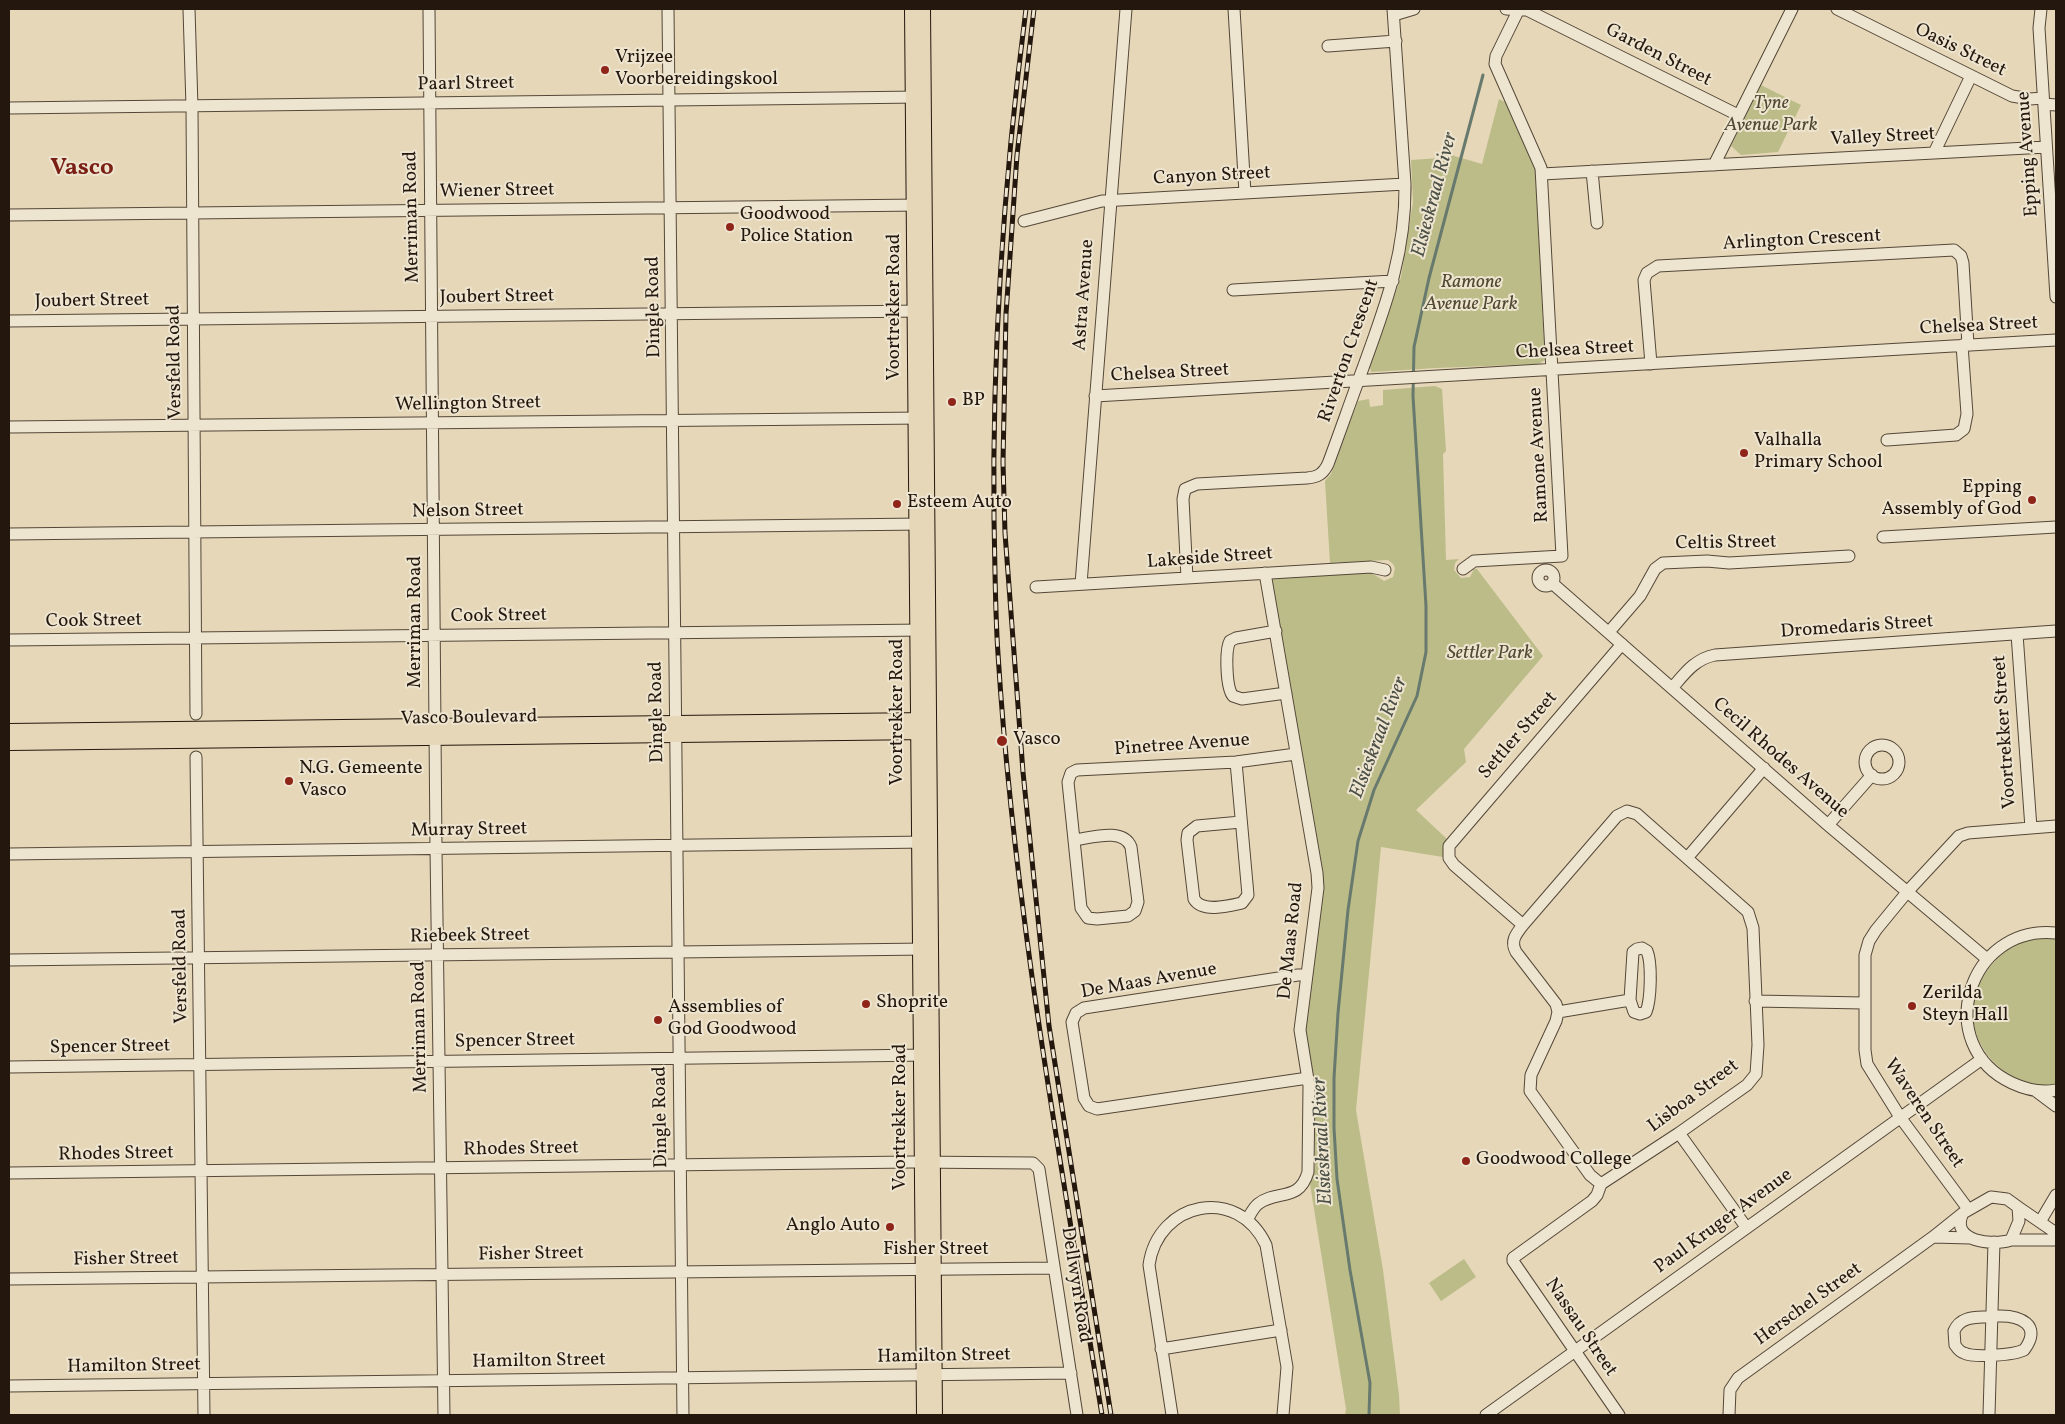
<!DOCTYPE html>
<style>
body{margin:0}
#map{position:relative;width:2065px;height:1424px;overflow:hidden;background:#e5d7b7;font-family:Vollkorn,serif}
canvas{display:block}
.frame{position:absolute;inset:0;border:10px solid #24170e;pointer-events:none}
</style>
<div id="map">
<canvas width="2065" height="1424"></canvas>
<div class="frame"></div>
</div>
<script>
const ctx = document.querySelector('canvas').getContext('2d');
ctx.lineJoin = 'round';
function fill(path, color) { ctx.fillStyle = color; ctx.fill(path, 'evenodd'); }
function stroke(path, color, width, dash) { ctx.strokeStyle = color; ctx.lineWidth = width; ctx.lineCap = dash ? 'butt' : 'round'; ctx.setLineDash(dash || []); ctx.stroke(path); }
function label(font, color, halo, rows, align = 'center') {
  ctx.font = font + ' Vollkorn,serif'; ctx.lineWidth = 4; ctx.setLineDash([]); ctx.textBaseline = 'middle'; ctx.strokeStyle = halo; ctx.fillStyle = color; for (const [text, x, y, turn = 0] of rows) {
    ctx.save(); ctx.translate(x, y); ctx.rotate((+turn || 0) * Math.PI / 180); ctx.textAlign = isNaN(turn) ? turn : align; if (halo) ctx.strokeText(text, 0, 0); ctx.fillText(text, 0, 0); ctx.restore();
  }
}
fill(new Path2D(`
 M1761 85 1801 105 1778 152 1741 155 1731 146Z
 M1499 99 1505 102 1535 170 1545 360 1538 364 1436 368 1371 372 1370 367 1401 277 1413 202 1411 160 1440 158 1441 152 1482 164Z
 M1435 386 1442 389 1446 451 1443 454 1446 560 1459 559 1455 563 1454 570 1461 578 1470 577 1474 569H1477L1543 656 1464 749 1466 762 1416 810 1447 839 1443 849V857L1381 847 1356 1110 1383 1270 1399 1395 1400 1415H1345L1346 1409 1310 1184 1315 1167V1087L1304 1028 1321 903 1271 581 1274 578 1370 572 1384 581 1393 577 1395 568 1393 564 1388 560 1330 563 1325 481 1331 474 1358 401 1369 399 1370 407 1383 405V390Z
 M2056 938V1085C1988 1090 1945 1013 1994 962 2003 952 2013 944 2025 940 2035 938 2046 939 2056 938Z
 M1464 1259 1476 1277 1441 1301 1429 1283Z`), '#bcbc89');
stroke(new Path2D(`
 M1369 1415 1370 1383 1350 1270 1337 1179 1334 1128V1078L1338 1013 1348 910 1358 841 1374 790 1417 696 1426 652V606L1413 396 1414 347 1429 278 1483 75`), '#68796d', 3);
const minor = new Path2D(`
 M189 9 192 107 196 714
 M429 9 436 849 444 1415
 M668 9 683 1415
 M1234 9 1245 193
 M1506 9 1527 10 1738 115
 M1837 9 2012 96 2030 99 2043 98
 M2041 9 2039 28 2056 297
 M1394 15 1414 9
 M1328 46 1396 41
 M2044 104 2056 105
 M9 108 920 97
 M1934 153 1971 76
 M1714 165 1792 9
 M1592 171 1597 223
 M1542 174 2046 147
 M9 215 921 205
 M1024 221 1102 201 1405 184
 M1233 290 1393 281
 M9 321 922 311
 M1651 364 1644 280 1647 273 1658 266 1954 250 1961 256 1963 263 1968 345
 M1095 396 2056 340
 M9 427 923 418
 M1887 440 1956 435 1964 429 1967 414 1962 345
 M9 534 924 524
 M1883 537 2056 527
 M1463 569 1474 561 1562 556 1541 168 1495 64 1496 56 1519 9
 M1538 578a8 8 0 1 1 16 0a8 8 0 1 1-16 0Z
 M1187 578 1183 499 1185 489 1197 484 1307 478C1318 477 1323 474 1328 464 1340 432 1351 400 1363 368 1386 305 1406 252 1405 184L1393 9
 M1552 583 1828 825 1987 959
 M1081 584 1126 9
 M1036 587 1371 567 1385 570
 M1276 631 1236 638 1230 641C1225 650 1226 688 1233 696L1242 699 1286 693
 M1609 632 1640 596 1655 569 1663 563 1707 561 1729 563 1849 556
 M2017 634 2031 828
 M9 640 925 630
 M1673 687C1685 673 1695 659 1715 655L2056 631
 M1865 762a17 17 0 1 1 34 0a17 17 0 1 1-34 0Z
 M196 757 204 1415
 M1236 762 1248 895 1242 903C1229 906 1202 913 1194 899L1187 840 1188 833 1197 826 1241 822
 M1828 825 1872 775
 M1074 840C1091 838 1123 827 1131 847L1138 902 1135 911 1128 916 1097 919 1088 918 1081 908 1068 782 1071 773 1077 770 1097 769 1236 762 1296 754
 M9 854 927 842
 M1687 858 1764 768
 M1523 925 1454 865 1449 858V846L1622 644
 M2056 933C1968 924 1931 1045 2012 1083 2025 1089 2041 1093 2056 1090
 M1642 948 1647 951C1652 963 1651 1000 1646 1012L1640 1014 1634 1012 1630 1000 1633 952 1637 949Z
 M9 960 927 949
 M1307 975H1298L1084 1008 1076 1013 1072 1022 1084 1098 1089 1106 1097 1109 1308 1078
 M1755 1001 1864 1003
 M1558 1012 1630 1000
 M9 1067 928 1055
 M2036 1091 2056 1106
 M1679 1133 1746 1227
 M9 1173 911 1162 1033 1163 1039 1169 1077 1415
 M1601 1184 1590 1175 1530 1091 1531 1075 1556 1021 1558 1012 1556 1004 1516 952C1510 941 1516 934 1523 925L1617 816 1627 811 1637 814 1748 912 1753 928 1758 1045 1756 1074 1747 1085 1679 1133 1601 1184 1597 1195 1592 1201 1513 1258V1261L1619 1415
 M1991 1197 2007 1199 2018 1207 2019 1221 2011 1240C1993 1246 1949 1242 1963 1213Z
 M2018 1207 2056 1233
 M1968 1209 1900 1117 1867 1064 1865 1050V955L1869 941 1876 930 1908 891 1959 836 1968 833 2056 826
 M1247 1220C1250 1215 1253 1208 1258 1204 1277 1189 1299 1203 1308 1172L1309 1086 1300 1030 1318 888 1317 873 1265 573
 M2040 1222 2056 1195
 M1933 1237 1970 1238
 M2011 1240H2056
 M9 1279 1054 1268
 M1997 1316C2020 1315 2043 1325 2024 1350 2014 1355 1974 1358 1964 1353 1960 1352 1957 1348 1955 1345L1954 1331C1962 1313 1981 1319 1997 1316Z
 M1161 1349 1281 1330
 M9 1386 1071 1373
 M1172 1415 1149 1265C1158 1201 1238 1185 1266 1245L1287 1367 1283 1415
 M1486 1415 1982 1059
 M1729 1415 1730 1390 1738 1378 1933 1237 1963 1213
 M1989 1415 1994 1242`);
const major = new Path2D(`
 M912 9 924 1415
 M923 9 935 1415
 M9 731 925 720
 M9 743 927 732`);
stroke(minor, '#544738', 13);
stroke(major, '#24170e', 16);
stroke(minor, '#eee5d0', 11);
stroke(major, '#e5d7b7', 14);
const rail = new Path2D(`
 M1026 9C1004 179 992 348 994 519 995 564 995 610 998 654 1014 910 1061 1163 1102 1415
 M1034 9 1017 155 1006 314 1003 462 1005 533 1023 772 1049 1026 1111 1415`);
stroke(rail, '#24170e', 5);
stroke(rail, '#eee5d0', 3, [9]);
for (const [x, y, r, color] of [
 [605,70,5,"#8f2418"],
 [730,227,5,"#8f2418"],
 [952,402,5,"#8f2418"],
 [1744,453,5,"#8f2418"],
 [2032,500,5,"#8f2418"],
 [897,504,5,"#8f2418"],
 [1002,741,6,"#8f2418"],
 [289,781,5,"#8f2418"],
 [866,1004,5,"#8f2418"],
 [1912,1006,5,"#8f2418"],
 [658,1020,5,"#8f2418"],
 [1466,1161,5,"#8f2418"],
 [890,1227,5,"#8f2418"]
]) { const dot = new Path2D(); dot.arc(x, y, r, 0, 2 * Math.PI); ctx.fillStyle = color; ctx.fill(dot); stroke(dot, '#eee5d0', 2); }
label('19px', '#24170e', '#eee5d0', [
 ["Oasis Street",1960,51,26],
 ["Garden Street",1658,56,27],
 ["Paarl Street",466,85,-1],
 ["Valley Street",1883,138,-3],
 ["Epping Avenue",2029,154,-94],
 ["Canyon Street",1212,177,-3],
 ["Wiener Street",497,192,-1],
 ["Merriman Road",413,217,-91],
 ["Arlington Crescent",1802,241,-3],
 ["Astra Avenue",1085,295,-86],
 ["Joubert Street",497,298,-1],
 ["Joubert Street",92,302,-1],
 ["Dingle Road",655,307,-91],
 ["Voortrekker Road",896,307,-90],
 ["Chelsea Street",1979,327,-3],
 ["Riverton Crescent",1350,351,-71],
 ["Chelsea Street",1575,351,-3],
 ["Versfeld Road",176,362,-91],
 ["Chelsea Street",1170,374,-3],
 ["Wellington Street",468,405,-1],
 ["Ramone Avenue",1540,455,-93],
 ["Nelson Street",468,512,-1],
 ["Celtis Street",1726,544,-1],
 ["Lakeside Street",1210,559,-4],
 ["Cook Street",499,617,-1],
 ["Cook Street",94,622,-1],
 ["Merriman Road",417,622,-90],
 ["Dromedaris Street",1857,628,-4],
 ["Dingle Road",658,712,-91],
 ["Voortrekker Road",899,712,-90],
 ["Vasco Boulevard",469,719,-1],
 ["Voortrekker Street",2006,732,-94],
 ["Settler Street",1519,736,-49],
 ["Pinetree Avenue",1182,746,-4],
 ["Cecil Rhodes Avenue",1780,759,41],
 ["Murray Street",469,831,-1],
 ["Riebeek Street",470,937,-1],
 ["De Maas Road",1292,941,-84],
 ["Versfeld Road",182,966,-91],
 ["De Maas Avenue",1149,982,-10],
 ["Merriman Road",421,1027,-91],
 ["Spencer Street",515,1042,-1],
 ["Spencer Street",110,1048,-1],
 ["Lisboa Street",1694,1097,-37],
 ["Waveren Street",1923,1114,56],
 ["Dingle Road",662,1117,-91],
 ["Voortrekker Road",902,1117,-90],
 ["Rhodes Street",521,1150,-1],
 ["Rhodes Street",116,1155,-1],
 ["Paul Kruger Avenue",1724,1222,-36],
 ["Fisher Street",936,1251],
 ["Fisher Street",531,1255,-1],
 ["Fisher Street",126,1260,-1],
 ["Dellwyn Road",1075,1285,81],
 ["Herschel Street",1809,1305,-36],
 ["Nassau Street",1580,1328,56],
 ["Hamilton Street",944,1357,-1],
 ["Hamilton Street",539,1362,-1],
 ["Hamilton Street",134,1367,-1]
]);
label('19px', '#24170e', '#eee5d0', [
 ["Vrijzee",615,59],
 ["Voorbereidingskool",615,81],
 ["Goodwood",740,216],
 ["Police Station",740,238],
 ["BP",962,402],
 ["Valhalla",1754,442],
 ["Primary School",1754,464],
 ["Epping",2022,489,"right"],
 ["Assembly of God",2022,511,"right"],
 ["Esteem Auto",907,504],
 ["Vasco",1013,741],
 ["N.G. Gemeente",299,770],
 ["Vasco",299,792],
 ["Zerilda",1922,995],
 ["Steyn Hall",1922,1017],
 ["Shoprite",876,1004],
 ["Assemblies of",668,1009],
 ["God Goodwood",668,1031],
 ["Goodwood College",1476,1161],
 ["Anglo Auto",880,1227,"right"]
], 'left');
label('italic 19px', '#524933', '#eee5d0', [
 ["Tyne",1771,105],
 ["Avenue Park",1771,127],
 ["Ramone",1471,284],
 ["Avenue Park",1471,306],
 ["Settler Park",1490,655]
]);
label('italic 20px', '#4c5046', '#eee5d0', [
 ["Elsieskraal River",1436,195,-75],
 ["Elsieskraal River",1380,738,-69],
 ["Elsieskraal River",1324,1141,-93]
]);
label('bold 24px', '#7a1f14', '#eee5d0', [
 ["Vasco",82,170]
]);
</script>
